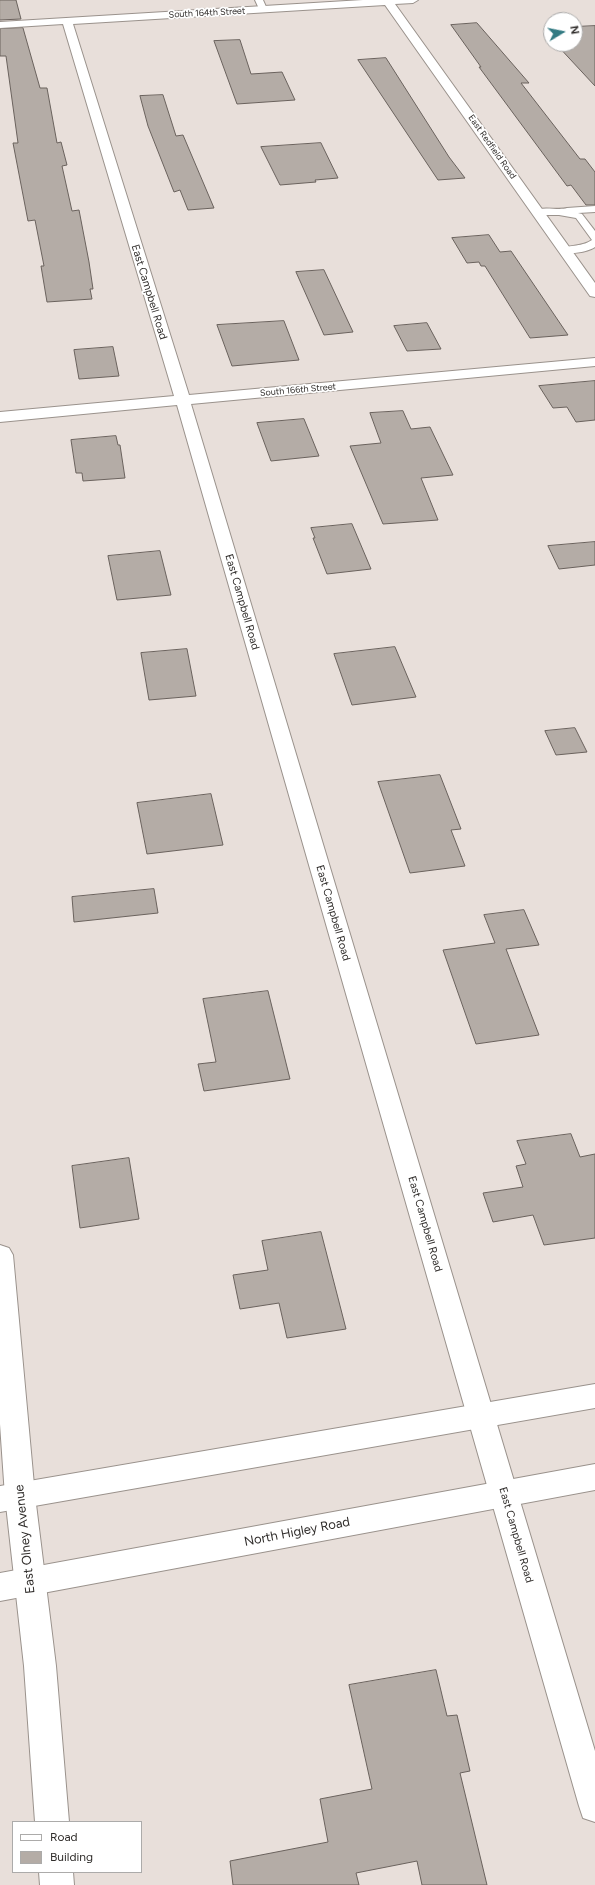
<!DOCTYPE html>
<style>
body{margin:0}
#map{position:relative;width:595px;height:1885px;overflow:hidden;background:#e8dfda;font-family:Figtree,sans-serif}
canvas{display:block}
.legend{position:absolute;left:12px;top:1821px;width:130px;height:52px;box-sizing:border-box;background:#fff;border:1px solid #acabaa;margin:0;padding:5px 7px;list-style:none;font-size:12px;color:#302d2b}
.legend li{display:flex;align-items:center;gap:8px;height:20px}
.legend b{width:20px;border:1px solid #acabaa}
.north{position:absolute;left:543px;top:12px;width:40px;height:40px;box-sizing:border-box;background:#fff;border:1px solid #acabaa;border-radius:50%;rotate:80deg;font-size:11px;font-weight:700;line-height:16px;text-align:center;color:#302d2b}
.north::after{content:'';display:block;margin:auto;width:14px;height:18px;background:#337b83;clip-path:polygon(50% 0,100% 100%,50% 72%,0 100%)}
</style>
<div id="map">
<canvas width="595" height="1885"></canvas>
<ul class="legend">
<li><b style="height:5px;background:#fff"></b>Road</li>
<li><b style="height:11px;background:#b4aca6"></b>Building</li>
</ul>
<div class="north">N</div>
</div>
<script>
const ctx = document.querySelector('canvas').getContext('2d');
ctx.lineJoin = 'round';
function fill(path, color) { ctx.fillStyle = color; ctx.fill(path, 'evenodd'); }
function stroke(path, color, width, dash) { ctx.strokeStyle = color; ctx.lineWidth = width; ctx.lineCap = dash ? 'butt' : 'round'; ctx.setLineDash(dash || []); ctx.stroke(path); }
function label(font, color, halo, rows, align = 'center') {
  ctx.font = font + ' Figtree,sans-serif'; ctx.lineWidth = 3.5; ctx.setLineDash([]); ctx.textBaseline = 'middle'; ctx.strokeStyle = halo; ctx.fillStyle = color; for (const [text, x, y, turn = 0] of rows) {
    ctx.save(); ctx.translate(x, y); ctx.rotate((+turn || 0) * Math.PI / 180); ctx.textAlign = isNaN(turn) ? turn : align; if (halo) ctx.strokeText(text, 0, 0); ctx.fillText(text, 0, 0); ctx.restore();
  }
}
const building = new Path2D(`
 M0 0H16L21 19 0 20Z
 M477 23 529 83H521L580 159H585L595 172V205H586L571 185 567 186 479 67H481L451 25Z
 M595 26V86L556 44H575V27Z
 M23 28 40 88H47L57 143 61 142 67 165 62 166 72 211 79 210 89 262 93 289H90L92 299 47 302 41 266H44L35 220 28 221 13 143H18L6 56H0V29Z
 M240 40 251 74 282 72 295 100 237 104 214 41Z
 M386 58 449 157 465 178 438 180 358 60Z
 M163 95 176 136 183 135 214 208 188 210 180 190 174 192 148 126 140 96Z
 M321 143 338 178 315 180 316 182 280 185 261 147Z
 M489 235 500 252 511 251 568 335 530 338 485 266H481L479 262 467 263 452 238Z
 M324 270 353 332 324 335 296 272Z
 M284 321 299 360 232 366 217 325Z
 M427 323 441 349 407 351 394 326Z
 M113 347 119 376 79 379 74 350Z
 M595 381V420L576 422 567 407 553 408 539 386Z
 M403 411 411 429 430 427 453 475 421 478 438 520 383 524 350 446 381 443 370 413Z
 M304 419 319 456 271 461 257 423Z
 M116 436 118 445H120L125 478 83 481 82 473H76L71 440Z
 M352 524 371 569 327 574 313 538H315L311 528Z
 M595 542V565L559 569 548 546Z
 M160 551 171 595 117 600 108 556Z
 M395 647 416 697 352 705 334 654Z
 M187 649 196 696 149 700 141 653Z
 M575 728 587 752 556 755 545 731Z
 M440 775 461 829 451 830 465 866 410 873 378 782Z
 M211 794 223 845 147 854 137 803Z
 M154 889 158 913 74 922 72 897Z
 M524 910 539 945 506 949 539 1035 476 1044 443 950 495 943 484 915Z
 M268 991 290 1079 204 1091 198 1064 216 1062 203 999Z
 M571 1134 580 1157 595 1154V1238L544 1245 533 1215 493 1222 483 1193 523 1187 516 1166 526 1164 517 1141Z
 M129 1158 139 1219 80 1228 72 1166Z
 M321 1232 346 1329 287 1338 279 1303 240 1309 233 1275 268 1270 262 1241Z
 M436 1670 447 1716 457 1715 470 1771 460 1773 487 1885H422L417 1861 356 1873 359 1885H233L230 1861 328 1842 320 1799 372 1789 349 1685Z`);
fill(building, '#b4aca6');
stroke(building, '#6a625d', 1);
const lane = new Path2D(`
 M255 0H263L267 9 266 11H260Z
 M595 206V212L578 213 582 214 595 231V247C588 252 567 256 560 250 567 244 580 248 592 240L576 218 559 215H538L533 212C541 205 558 211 567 208Z`);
const street = new Path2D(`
 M363 0H418L413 3 395 4 595 283V297L590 296 385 5 73 24 189 395 595 358V366L191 404 595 1751V1822L583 1818 579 1806 177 405 0 422V412L174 396 63 24 0 28V22Z
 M0 1245 9 1248 13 1255 35 1496 56 1666 69 1822H35L24 1666 5 1496 0 1424Z
 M39 1872H73L74 1885H40Z`);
const secondary = new Path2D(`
 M595 1384V1408L0 1512V1486Z
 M595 1464V1490L0 1601V1573Z`);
stroke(lane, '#9a928c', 2);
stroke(street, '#9a928c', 2);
stroke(secondary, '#9a928c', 2);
fill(lane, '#fff');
fill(street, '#fff');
fill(secondary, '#fff');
label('9px', '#302d2b', '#fff', [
 ["South 164th Street",207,13,-3],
 ["East Redfield Road",492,147,55],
 ["South 166th Street",298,390,-5]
]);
label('11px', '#302d2b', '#fff', [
 ["East Campbell Road",149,292,73],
 ["East Campbell Road",242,602,74],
 ["East Campbell Road",333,913,74],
 ["East Campbell Road",425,1224,74],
 ["East Campbell Road",516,1535,74]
]);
label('13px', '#302d2b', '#fff', [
 ["North Higley Road",297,1532,-11],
 ["East Olney Avenue",25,1539,-96]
]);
</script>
